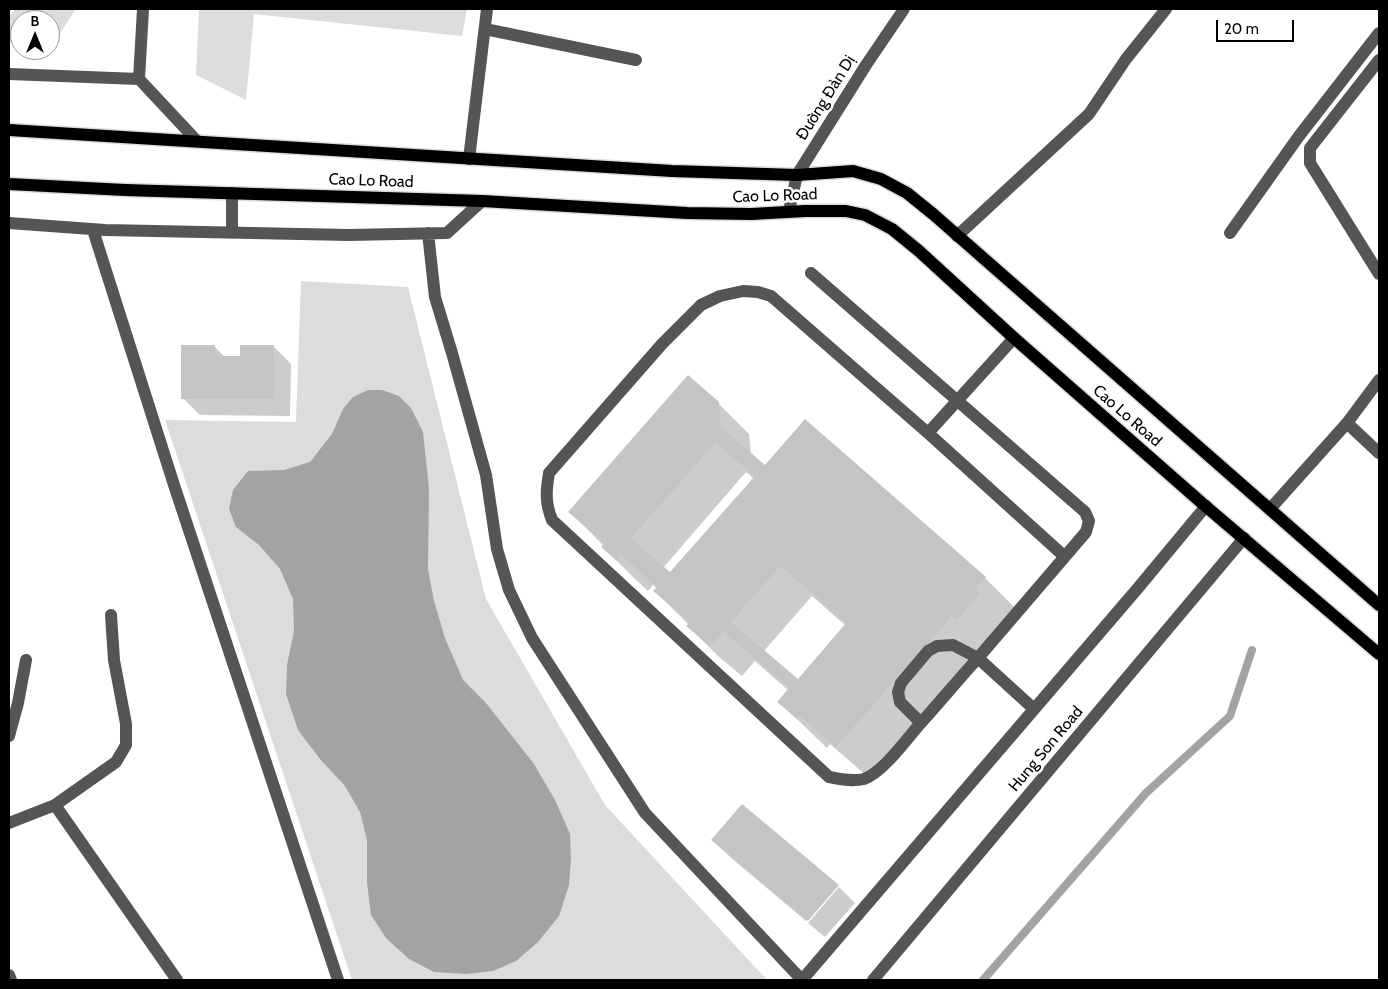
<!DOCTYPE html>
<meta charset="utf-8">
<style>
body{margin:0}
#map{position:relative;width:1388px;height:989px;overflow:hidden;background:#fff;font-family:Cabin,sans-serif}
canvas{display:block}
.frame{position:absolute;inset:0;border:10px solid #000;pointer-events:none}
.north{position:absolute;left:10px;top:10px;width:50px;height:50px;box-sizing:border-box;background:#fff;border:1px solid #999;border-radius:50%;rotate:0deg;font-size:14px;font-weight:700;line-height:20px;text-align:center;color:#000}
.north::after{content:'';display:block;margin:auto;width:18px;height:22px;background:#000;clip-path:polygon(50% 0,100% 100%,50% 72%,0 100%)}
.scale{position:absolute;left:1216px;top:20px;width:78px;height:22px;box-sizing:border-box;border:2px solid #000;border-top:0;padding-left:6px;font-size:15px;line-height:18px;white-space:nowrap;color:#000;-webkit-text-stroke:4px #fff;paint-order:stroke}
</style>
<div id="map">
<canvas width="1388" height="989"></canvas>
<div class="frame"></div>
<div class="north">B</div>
<div class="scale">20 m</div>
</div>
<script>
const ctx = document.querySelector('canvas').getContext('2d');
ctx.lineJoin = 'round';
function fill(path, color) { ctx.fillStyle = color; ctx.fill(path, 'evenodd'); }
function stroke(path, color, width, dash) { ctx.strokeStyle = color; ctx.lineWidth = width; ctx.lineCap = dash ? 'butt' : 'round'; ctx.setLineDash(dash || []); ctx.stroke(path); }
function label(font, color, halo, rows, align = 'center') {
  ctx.font = font + ' Cabin,sans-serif'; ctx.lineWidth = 5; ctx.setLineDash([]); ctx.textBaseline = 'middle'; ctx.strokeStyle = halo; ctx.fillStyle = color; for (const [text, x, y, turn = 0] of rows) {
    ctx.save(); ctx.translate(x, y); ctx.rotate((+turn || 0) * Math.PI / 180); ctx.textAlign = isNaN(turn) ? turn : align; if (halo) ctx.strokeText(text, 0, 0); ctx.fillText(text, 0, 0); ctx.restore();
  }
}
fill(new Path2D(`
 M15 9H76L54 42H50V20H20V42H9V16Z
 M199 9H467L462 36 254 14 246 100 196 75Z
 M301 281 408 287 486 599 605 805 767 980H352L165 420 296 422Z`), '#dcdcdc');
fill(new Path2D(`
 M368 390H382L399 396 411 408 423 432 429 489 428 569 434 601 445 638 463 680 486 703 534 764 555 800 570 834 571 858 569 885 559 916 538 942 516 961 493 971 467 974 434 972 409 959 386 938 371 915 367 882V840L360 812 345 786 320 759 298 730 286 694 287 665 294 631 293 599 280 569 259 545 236 527 229 509 233 490 248 471 284 470 310 462 332 434 343 409 353 397Z`), '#a3a3a3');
fill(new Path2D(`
 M214 346 225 357H241L274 347 291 364 290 416 200 415 183 398Z
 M718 403 749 434 751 454 765 467 985 578 1016 609 868 777 830 744 827 748 779 702 789 691 755 661 742 676 719 657 688 626 689 625 655 591 657 589 653 585 648 591 634 578 603 547 604 546 570 512ZM746 472 754 479 670 574 663 568ZM812 596 846 626 798 680 764 651Z
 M713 840 837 885 806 921 730 857Z
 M839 887 855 903 825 937 808 923Z`), '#0003');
stroke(new Path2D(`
 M983 980 1146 793 1230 716 1252 650`), '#a3a3a3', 8);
fill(new Path2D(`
 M181 345H215V356H240V345H274V399H181Z
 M688 375 719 402 721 427 765 465 805 419 986 577 975 589 980 594 957 620 952 616 836 747 799 715 796 718 777 702 789 688 723 631 710 646 686 626 690 622 653 591 657 587 621 555 617 561 601 547 605 543 568 512ZM715 443 755 476 670 572 631 538ZM780 566 846 623 798 679 731 622Z
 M742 804 839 885 808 921 711 840Z`), '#c4c4c4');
const major = new Path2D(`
 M9 130 672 171 797 175 853 171 881 179 907 193 933 214 1379 605
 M9 184 125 190 482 201 687 213 751 214 805 211H846L865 215 892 229 919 251 1014 338 1203 504 1379 654`);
stroke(major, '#dbdbdb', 15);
stroke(new Path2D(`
 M485 29 636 60
 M1379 60 1310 148V163L1379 274
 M9 74 139 79 197 141
 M139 79 143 9
 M469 159 487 9
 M789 211 797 175 866 65 904 9
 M9 223 105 230 349 235 447 233 482 201
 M93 230 174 485 338 980
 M232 233V193
 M428 233 435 297 452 353 486 475 497 549 509 590 532 638 645 813 802 980
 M1230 233 1299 136 1379 33
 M957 236 1089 114 1126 59 1166 9
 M811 273 1085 512 1089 521 1086 532 978 658 1034 709
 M1347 423 1379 453
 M928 433 1014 338
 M1270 509 1347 423 1379 380
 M921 723 900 702 898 692 901 683 928 651 937 646 953 645 978 658C958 680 939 703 919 725 906 740 882 773 864 779 852 782 840 779 829 777L552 520C545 502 546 491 549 473L662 344 701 305 720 296 743 291 758 292 771 296 928 433 1064 556
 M9 736 18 703 26 660
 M55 805 177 980
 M9 823 55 805 116 762 126 745V724L114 660 111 615
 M9 975 11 980
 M802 980 1138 588 1206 506
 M873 980 1244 538`), '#555', 12);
stroke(major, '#000', 12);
label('16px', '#000', '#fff', [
 ["Đường Đản Dị",826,98,-58],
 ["Cao Lo Road",371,181,2],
 ["Cao Lo Road",775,196,-2],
 ["Cao Lo Road",1127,416,41],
 ["Hung Son Road",1046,749,-50]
]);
</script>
